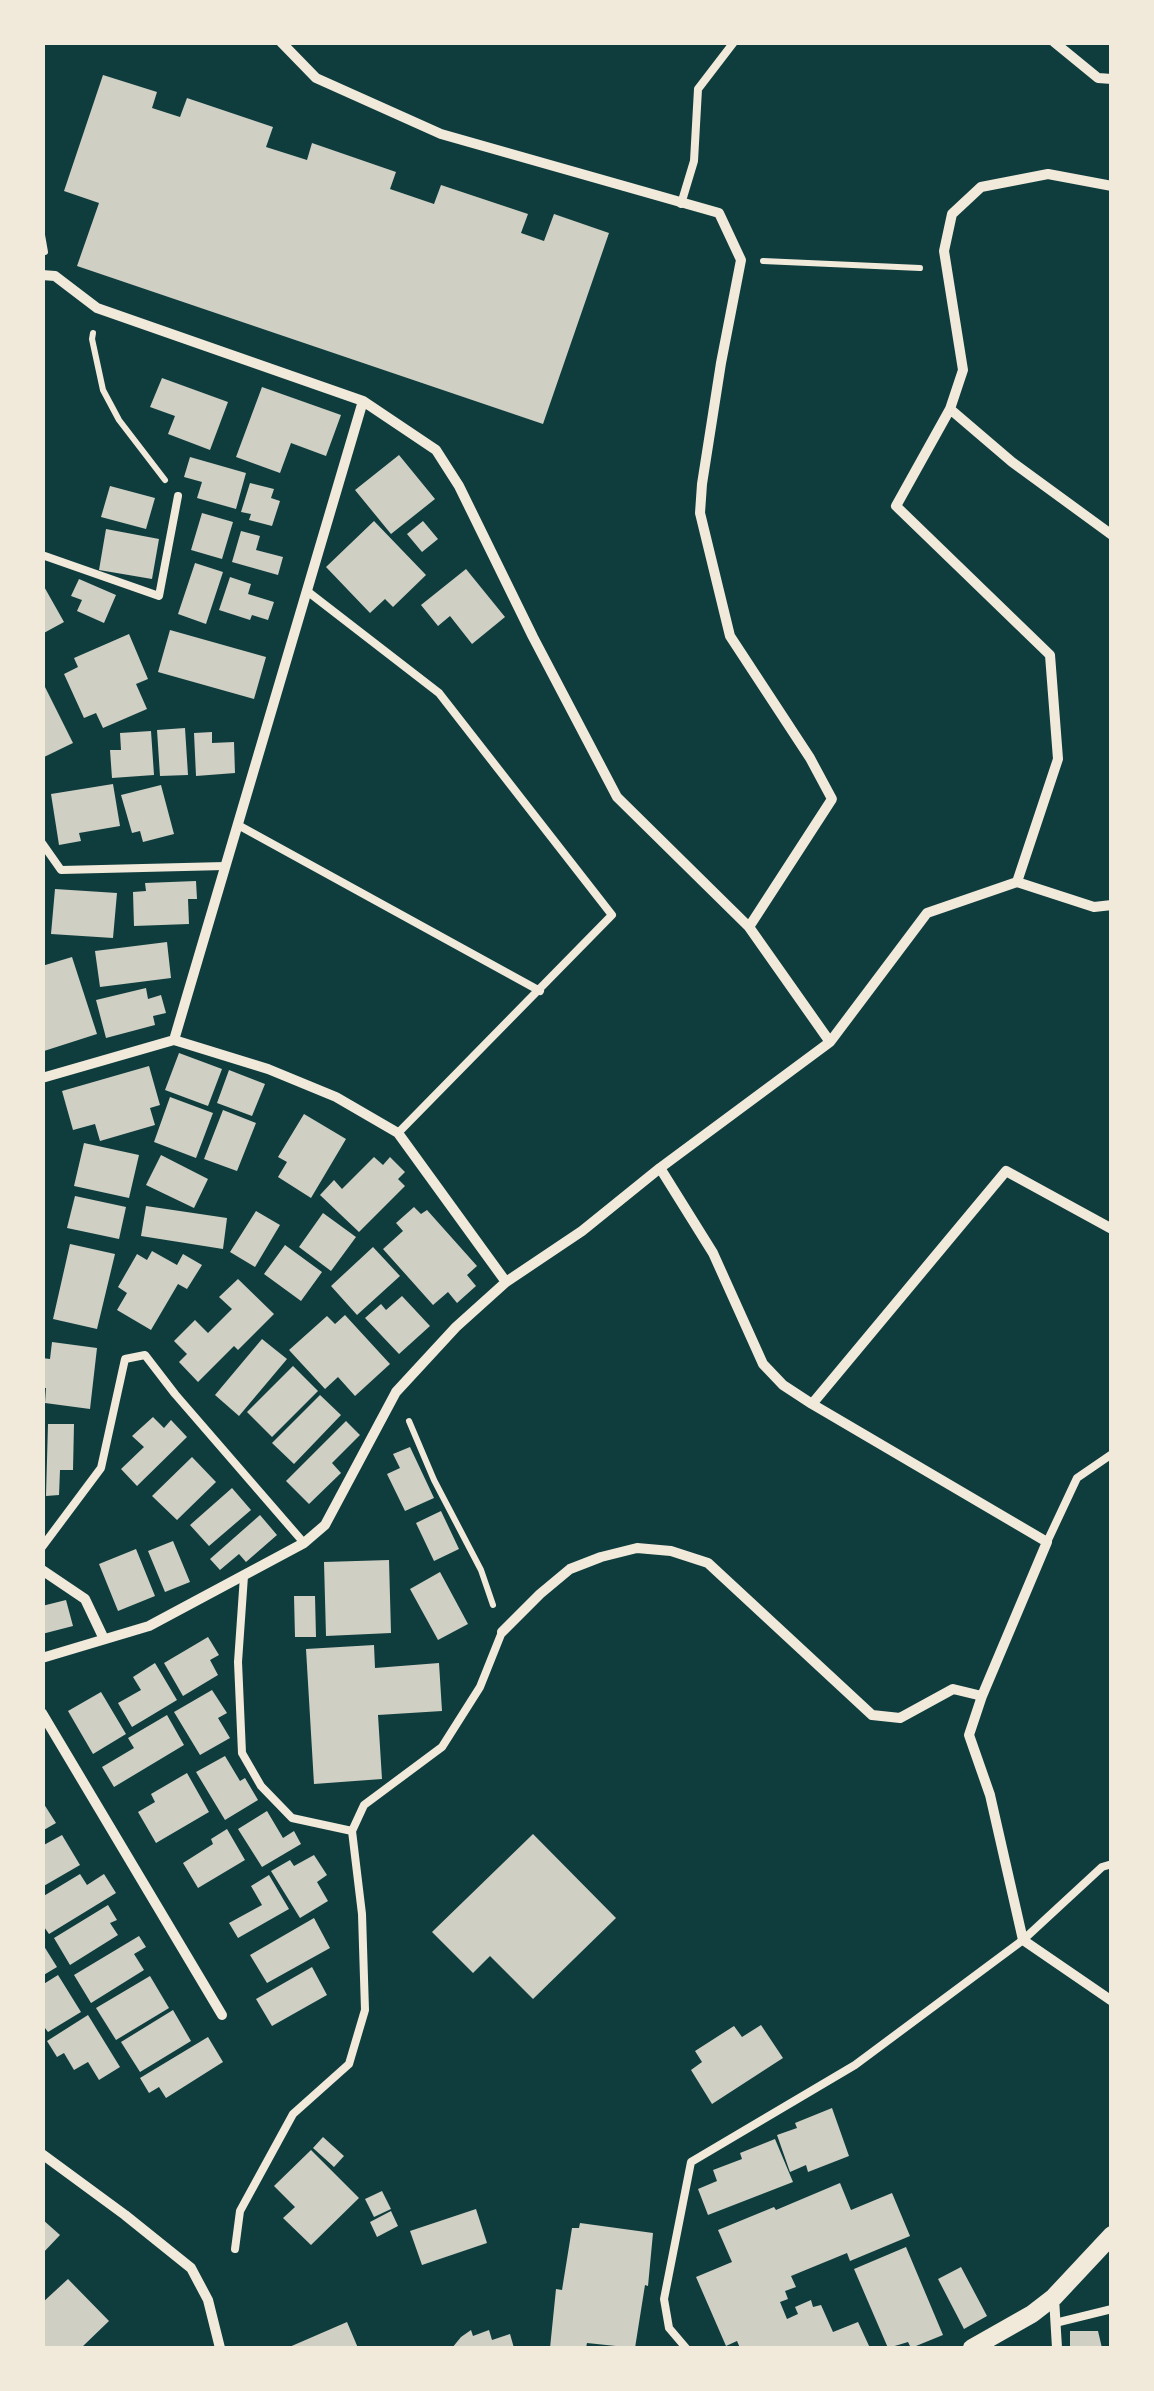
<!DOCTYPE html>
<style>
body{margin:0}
#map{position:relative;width:1154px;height:2391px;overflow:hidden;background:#0f3d3e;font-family:Manrope,sans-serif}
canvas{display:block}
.frame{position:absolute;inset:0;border:45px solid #f1e9da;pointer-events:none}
</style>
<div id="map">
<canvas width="1154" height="2391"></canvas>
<div class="frame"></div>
</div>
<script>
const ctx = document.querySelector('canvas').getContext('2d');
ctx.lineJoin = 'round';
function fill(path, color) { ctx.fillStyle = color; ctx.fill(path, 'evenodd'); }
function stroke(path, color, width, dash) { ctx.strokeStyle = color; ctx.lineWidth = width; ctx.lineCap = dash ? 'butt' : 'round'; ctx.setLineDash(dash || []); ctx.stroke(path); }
fill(new Path2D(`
 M103 75 157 92 152 108 180 117 187 98 273 127 266 147 307 160 312 143 396 172 390 189 434 204 441 185 528 214 521 233 544 241 554 214 609 233 543 424 77 266 99 203 64 191Z
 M162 378 228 402 210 450 168 434 175 416 150 407Z
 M262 387 341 415 326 456 291 443 280 473 236 457Z
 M399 455 435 499 391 534 355 490Z
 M190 457 246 473 236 509 197 498 202 482 184 477Z
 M250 483 274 489 271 498 280 501 272 526 249 520 251 514 241 512Z
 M110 486 155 498 146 529 101 517Z
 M202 513 233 522 222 559 191 550Z
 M374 521 426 575 393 607 385 599 370 613 326 567Z
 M423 521 438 539 422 552 407 534Z
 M106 529 159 539 152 579 99 570Z
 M241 531 260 536 256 550 283 557 278 575 232 562Z
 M195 563 223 572 206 624 178 614Z
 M466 569 505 617 472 644 450 616 438 626 421 605Z
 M230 577 251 584 248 594 274 602 268 620 252 615 250 620 219 610Z
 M79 579 116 595 104 623 77 611 82 600 71 596Z
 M42 583 64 622 42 634Z
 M170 630 266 657 254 699 158 672Z
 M129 634 148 679 136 684 147 709 103 728 96 713 84 718 64 674 78 667 74 658Z
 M42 681 73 743 42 758Z
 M185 728 188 775 160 776 157 730Z
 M151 731 154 775 112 778 110 750H121L120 733Z
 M212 732V743L234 742 235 773 196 776 194 733Z
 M113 784 120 826 79 833 81 841 59 845 51 794Z
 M161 785 174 834 143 842 140 831 132 833 121 795Z
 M196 881 197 899H188L189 924 134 926 133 892 146 891 145 883Z
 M55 889 117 893 113 938 51 934Z
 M167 942 171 978 100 987 95 951Z
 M72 957 97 1034 44 1051 42 966Z
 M146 988 148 999 161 995 166 1013 153 1016 155 1025 106 1038 96 1000Z
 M179 1053 222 1069 208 1106 165 1090Z
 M149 1066 160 1105 150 1108 155 1125 100 1141 95 1124 73 1130 62 1091Z
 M229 1070 265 1084 252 1116 217 1103Z
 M170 1097 213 1113 196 1158 154 1142Z
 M223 1110 256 1123 237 1171 204 1159Z
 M304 1114 346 1139 311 1198 278 1177 287 1162 278 1157Z
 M84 1143 139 1155 129 1198 74 1186Z
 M161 1155 208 1179 194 1208 146 1185Z
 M374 1157 383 1165 390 1157 405 1172 398 1179 405 1186 359 1232 320 1195 334 1180 342 1189Z
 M75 1196 126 1207 119 1239 67 1228Z
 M146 1206 227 1218 223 1249 141 1236Z
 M414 1207 421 1214 427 1210 477 1266 467 1275 476 1286 457 1303 448 1292 433 1305 383 1249 403 1231 396 1223Z
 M256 1211 280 1225 255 1267 230 1252Z
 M323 1213 356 1237 331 1271 299 1247Z
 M70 1244 115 1254 97 1329 53 1319Z
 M285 1245 322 1272 301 1301 264 1274Z
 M373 1247 400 1276 357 1315 331 1286Z
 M152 1251 177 1265 183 1254 202 1265 187 1289 178 1284 151 1330 117 1310 127 1293 118 1287 137 1254 147 1260Z
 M238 1279 274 1314 238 1350 234 1346 198 1382 179 1362 187 1354 174 1341 195 1320 208 1333 232 1309 219 1297Z
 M402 1296 430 1326 399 1354 365 1318 381 1304 386 1310Z
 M345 1315 390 1364 355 1396 338 1377 325 1389 289 1350 327 1316 335 1324Z
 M262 1339 287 1359 239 1416 215 1395Z
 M52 1342 97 1348 90 1409 45 1403 46 1388H42V1358L50 1359Z
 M293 1366 318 1391 272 1437 247 1412Z
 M320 1395 341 1415 294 1464 272 1443Z
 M153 1417 164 1428 171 1420 187 1437 137 1486 121 1469 144 1447 132 1436Z
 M346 1421 360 1435 332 1463 341 1473 309 1504 286 1481Z
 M48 1424H74L73 1470H60L59 1495 46 1496Z
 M410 1447 434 1498 405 1511 387 1474 400 1468 393 1454Z
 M192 1457 216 1482 177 1520 152 1496Z
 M232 1488 251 1510 209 1546 190 1525Z
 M441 1511 459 1549 434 1561 416 1523Z
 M260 1515 277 1535 246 1562 239 1554 220 1570 210 1559Z
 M173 1541 190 1582 165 1592 148 1551Z
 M136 1549 155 1596 118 1611 99 1564Z
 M389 1560 391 1633 326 1636 324 1562Z
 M440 1572 468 1624 438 1640 410 1589Z
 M294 1596H315L316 1637H295Z
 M66 1600 73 1626 42 1634V1606Z
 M208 1637 219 1655 210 1660 218 1675 183 1696 164 1663Z
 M374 1645 375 1668 439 1663 442 1711 378 1715 382 1779 314 1784 306 1649Z
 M155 1663 177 1700 132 1727 118 1703 141 1690 133 1677Z
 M212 1690 227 1713 218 1718 230 1738 200 1755 174 1712Z
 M101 1692 126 1734 93 1754 68 1711Z
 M167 1715 184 1745 114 1787 102 1767 134 1748 128 1738Z
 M225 1756 240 1781 245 1778 258 1800 225 1820 196 1772Z
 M187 1773 209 1812 156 1843 138 1812 155 1802 151 1794Z
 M42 1801 56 1823 42 1831Z
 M267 1811 283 1838 294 1831 301 1844 262 1867 238 1829Z
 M227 1829 245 1860 198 1888 183 1863 213 1844 211 1839Z
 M533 1834 616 1918 533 1999 490 1956 473 1973 432 1932Z
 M62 1835 80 1865 42 1887V1846Z
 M314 1855 327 1875 317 1882 328 1901 300 1918 271 1871 290 1860 294 1866Z
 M80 1874 87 1885 104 1874 116 1893 49 1934 42 1924V1897Z
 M269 1875 289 1909 238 1938 229 1923 262 1905 251 1886Z
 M108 1905 117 1920 110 1923 118 1935 70 1965 54 1938Z
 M314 1918 330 1948 267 1983 250 1955Z
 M139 1936 146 1947 134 1954 144 1970 91 2003 74 1975Z
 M42 1943 57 1967 42 1976Z
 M312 1967 327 1995 272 2026 256 1999Z
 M58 1975 81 2012 48 2032 42 2024V1985Z
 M150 1976 169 2008 116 2040 96 2008Z
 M173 2010 191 2041 140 2072 121 2042Z
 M88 2015 120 2067 99 2080 88 2062 74 2070 64 2053 57 2057 47 2041Z
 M761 2025 783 2058 712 2104 691 2070 702 2062 695 2051 734 2026 742 2037Z
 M208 2037 223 2062 166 2098 159 2087 149 2093 140 2078Z
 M832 2108 849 2156 808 2172 806 2165 790 2172 777 2135 797 2128 795 2123Z
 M323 2137 344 2156 334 2167 313 2148Z
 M775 2139 793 2182 708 2215 698 2189 717 2181 713 2170 742 2159 740 2153Z
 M311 2150 359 2198 311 2245 283 2218 295 2207 274 2186Z
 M840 2183 851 2210 892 2193 910 2236 850 2261 847 2253 791 2276 796 2287 785 2291 788 2299 780 2302 787 2319 798 2314 795 2307 811 2300 813 2307 821 2305 833 2332 858 2322 870 2348H740L737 2341 726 2346 696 2277 732 2262 718 2230 774 2207 776 2210Z
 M382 2191 391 2209 374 2217 365 2199Z
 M476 2209 487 2243 422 2265 410 2231Z
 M391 2211 398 2226 377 2237 370 2222Z
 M42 2219 60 2235 42 2254Z
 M580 2223 653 2233 648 2286 645 2285 635 2348 587 2343 586 2348H550L556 2289 562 2290 572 2228H579Z
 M906 2247 943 2335 911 2348 908 2342 888 2348 854 2269Z
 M961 2267 987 2316 964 2329 938 2279Z
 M68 2279 109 2321 81 2348H42V2303Z
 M347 2322 358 2348H287Z
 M471 2330 473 2336 489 2330 492 2340 510 2334 514 2348H452L461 2337Z
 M1070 2331H1098L1102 2348H1070Z`), '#cfcfc3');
stroke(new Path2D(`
 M42 235 45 252
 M763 261 920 268
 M93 333 92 339 103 390 119 420 165 480
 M409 1421 434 1480 481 1570 493 1605`), '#f1e9da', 6);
stroke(new Path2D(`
 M681 204 694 161 698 89 734 42
 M42 555 159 596 178 496
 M307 591 439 693 612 915 398 1133
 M238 825 540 991
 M42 843 61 870 225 866
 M1047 1542 1077 1478 1112 1454
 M42 1547 101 1468 125 1359 145 1355 175 1394 304 1543
 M244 1576 238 1662 242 1753 261 1786 292 1818 352 1831 364 1805 442 1747 480 1687 502 1632
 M235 2249 240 2211 293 2114 349 2064 365 2010 362 1914 352 1831
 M1055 2323 1112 2309
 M686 2348 669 2328 664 2299 691 2162 855 2065 1023 1940 1102 1867 1112 1864`), '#f1e9da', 8);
stroke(new Path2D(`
 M281 42 316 78 441 134 719 213 741 260 721 363 702 484 700 513 730 636 810 758 832 799 749 927
 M1054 42 1098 78 1112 79
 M42 275 55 276 97 308 363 401 436 450 459 486 533 637 617 797 749 927 830 1042
 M950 409 1012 462 1112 535
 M1017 882 1058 759 1050 655 896 506 950 409 963 370 944 251 952 214 981 187 1048 174 1112 186
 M174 1040 363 401
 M42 1078 174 1040 268 1069 336 1097 398 1133 506 1282
 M660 1168 713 1253 763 1364 783 1385 812 1404 1047 1542 982 1696 969 1735 990 1795 1023 1940 1112 2001
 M812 1404 1006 1171 1112 1229
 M42 1570 85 1599 104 1639
 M502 1632 540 1594 570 1569 601 1557 637 1548 671 1551 708 1563 872 1715 900 1718 953 1689 982 1696
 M42 1658 149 1626 304 1543 325 1525 396 1392 456 1327 506 1282 582 1231 660 1168 830 1042 927 913 1017 882 1094 907 1112 905
 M42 1713 222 2015
 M42 2154 125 2215 191 2268 208 2300 220 2348
 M1054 2298 1057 2348`), '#f1e9da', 10);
stroke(new Path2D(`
 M972 2348 1032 2314 1054 2297 1112 2235`), '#f1e9da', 18);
</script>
